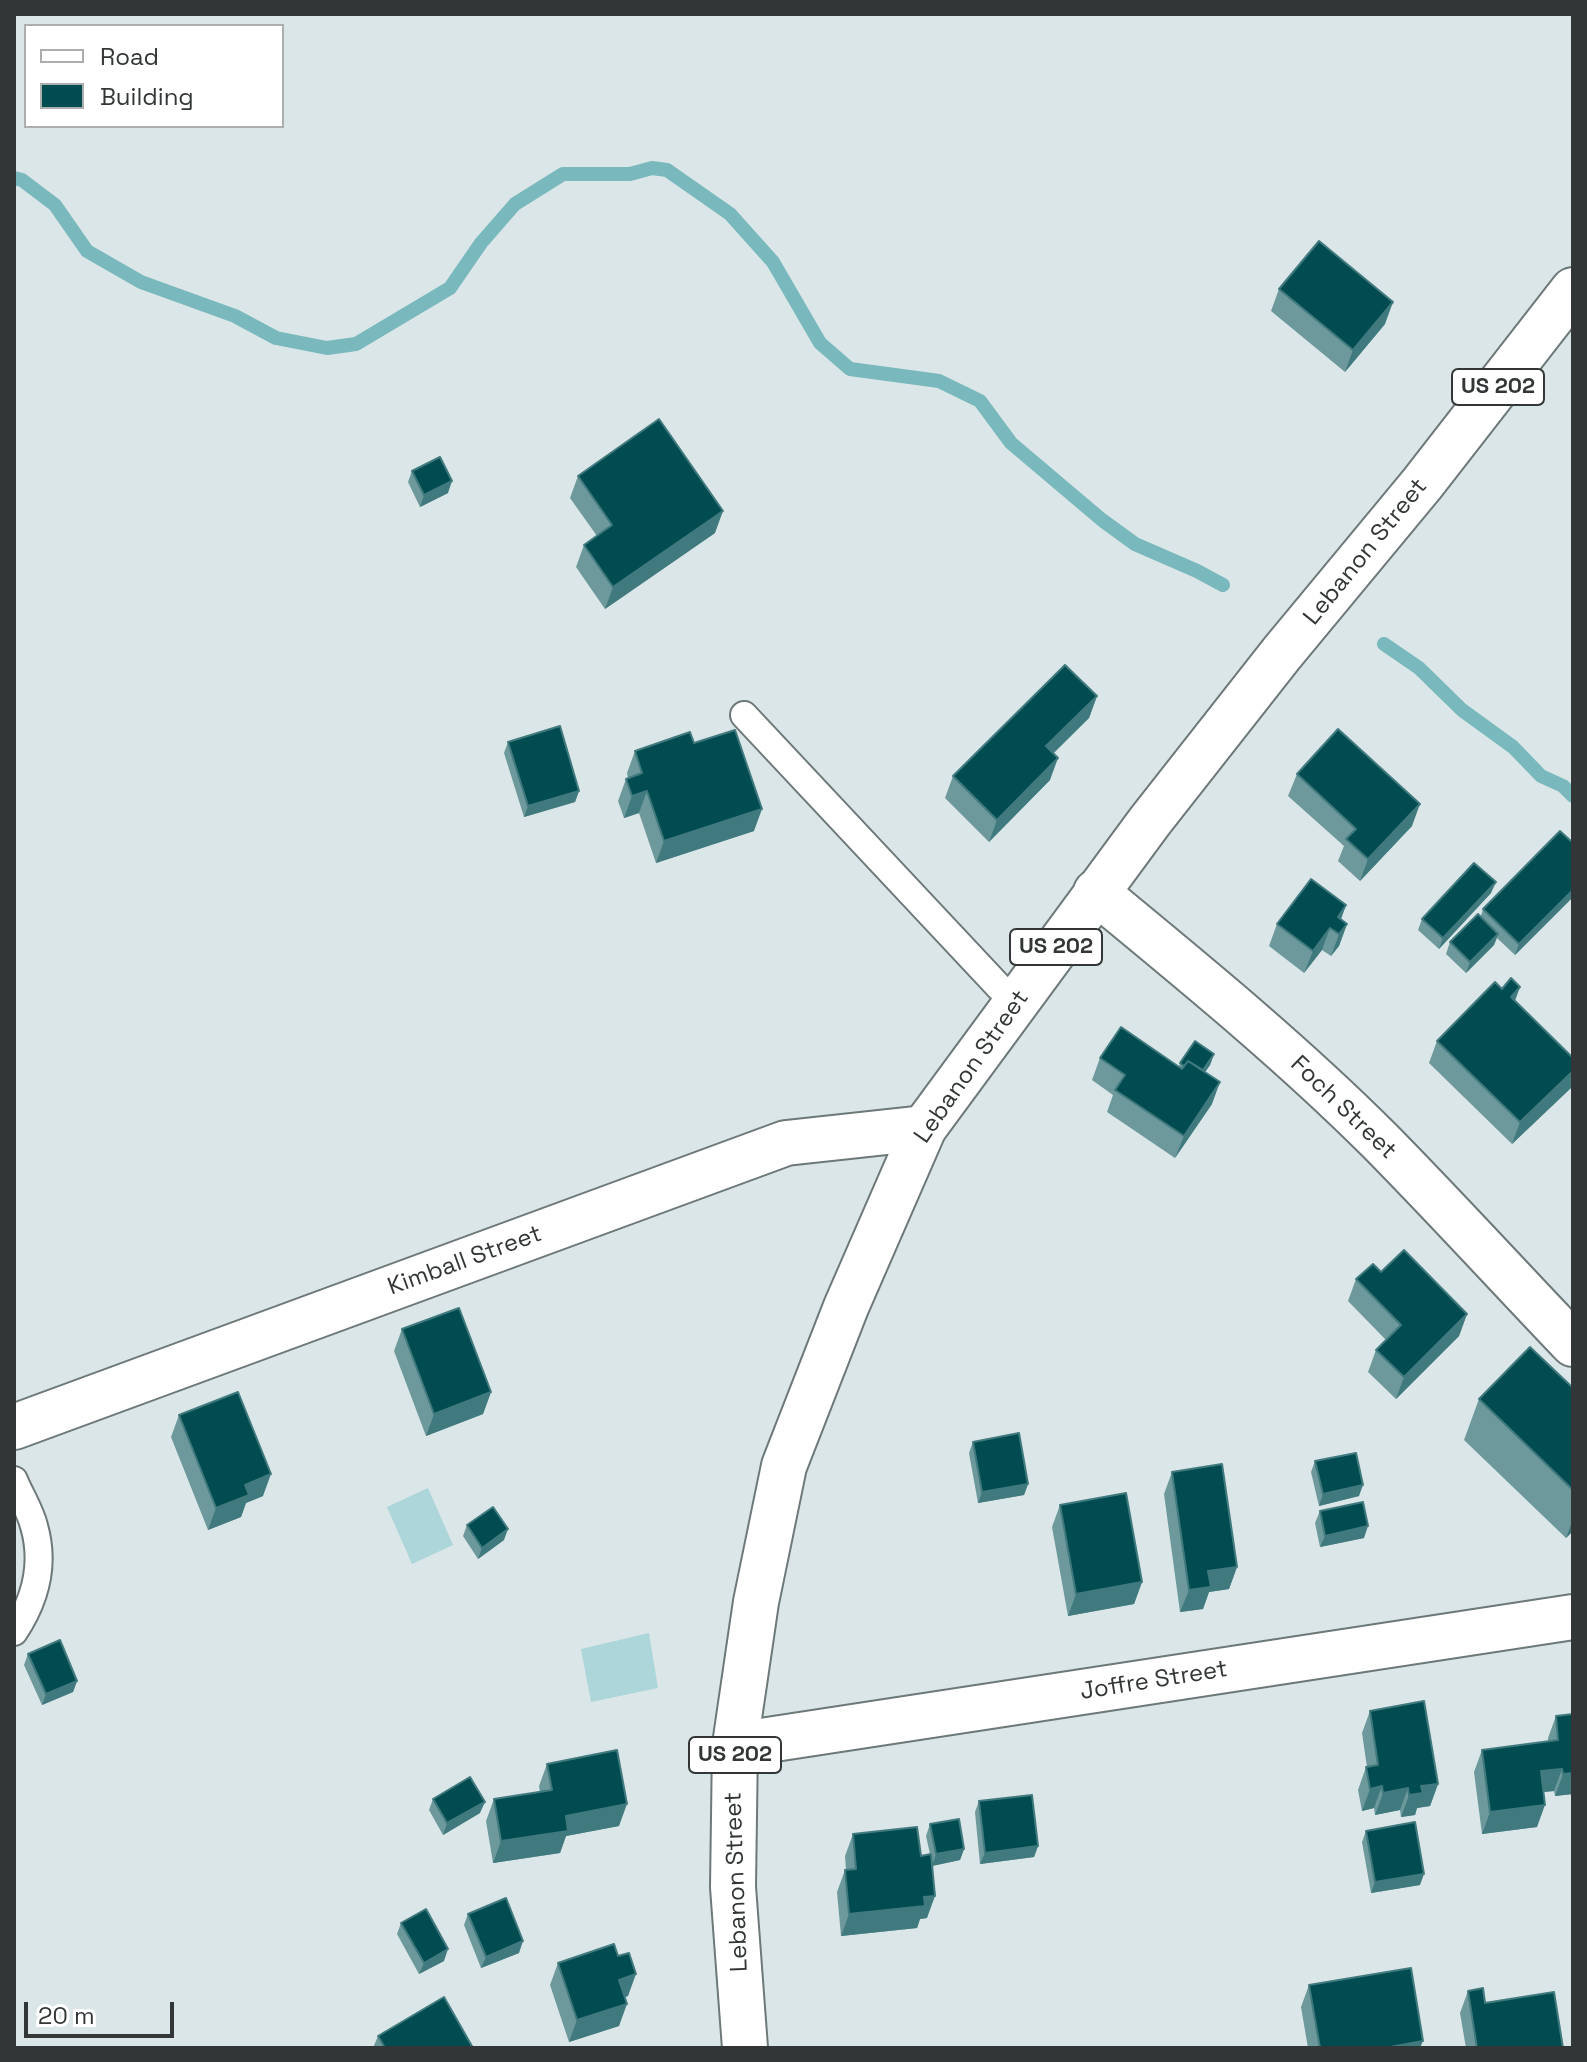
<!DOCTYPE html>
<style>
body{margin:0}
#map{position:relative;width:1587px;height:2062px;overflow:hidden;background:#dae6e7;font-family:"Space Grotesk",sans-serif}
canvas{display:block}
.frame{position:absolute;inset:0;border:16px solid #323637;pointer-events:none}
.legend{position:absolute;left:24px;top:24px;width:260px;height:104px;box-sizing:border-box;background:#fff;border:2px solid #adafaf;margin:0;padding:10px 14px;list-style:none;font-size:24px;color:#323637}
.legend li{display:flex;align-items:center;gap:16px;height:40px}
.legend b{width:40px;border:2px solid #adafaf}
.scale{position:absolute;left:24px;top:2002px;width:150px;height:36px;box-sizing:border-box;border:4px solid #323637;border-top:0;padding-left:10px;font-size:24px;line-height:28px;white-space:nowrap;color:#323637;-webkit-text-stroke:6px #fff;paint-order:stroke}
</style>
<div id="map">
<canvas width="1587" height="2062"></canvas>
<div class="frame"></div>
<ul class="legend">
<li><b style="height:10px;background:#fff"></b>Road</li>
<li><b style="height:22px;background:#004c51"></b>Building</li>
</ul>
<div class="scale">20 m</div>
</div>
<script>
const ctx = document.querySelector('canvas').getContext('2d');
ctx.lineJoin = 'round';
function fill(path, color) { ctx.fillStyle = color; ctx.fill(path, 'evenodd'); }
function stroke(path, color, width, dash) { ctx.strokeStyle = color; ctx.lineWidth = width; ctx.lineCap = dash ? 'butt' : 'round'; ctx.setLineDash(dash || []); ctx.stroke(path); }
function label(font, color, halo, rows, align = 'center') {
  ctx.font = font + ' "Space Grotesk",sans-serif'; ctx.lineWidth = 8; ctx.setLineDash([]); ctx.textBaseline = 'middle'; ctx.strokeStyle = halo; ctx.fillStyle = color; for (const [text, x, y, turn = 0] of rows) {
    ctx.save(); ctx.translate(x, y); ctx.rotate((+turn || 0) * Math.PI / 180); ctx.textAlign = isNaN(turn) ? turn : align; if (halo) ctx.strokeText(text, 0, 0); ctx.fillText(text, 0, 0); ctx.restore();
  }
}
fill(new Path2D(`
 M428 1488 453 1545 412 1564 387 1507Z
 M649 1633 658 1688 591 1702 581 1649Z`), '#acd6d9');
stroke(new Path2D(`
 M14 178 22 180 55 205 87 251 141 282 235 316 276 338 327 348 356 344 450 288 481 243 515 204 563 174H630L652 168 667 170 730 214 773 262 820 343 850 369 939 381 980 401 1011 443 1102 520 1135 544 1197 571 1223 585
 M1384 644 1419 668 1462 710 1513 747 1541 776 1563 786 1573 796`), '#79b8bc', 14);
const lane = new Path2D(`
 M744 715 1015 1004
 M14 1480C20 1495 30 1510 34 1526 45 1564 36 1599 14 1632`);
const street = new Path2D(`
 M1096 892C1193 972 1291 1052 1380 1141 1445 1207 1508 1276 1573 1344
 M14 1427 786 1143 924 1128
 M735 1745 1573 1617`);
const highway = new Path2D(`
 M745 2048 733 1887 735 1745 756 1602 784 1466 846 1307 924 1128 1150 821 1282 653 1422 484 1573 290`);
stroke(lane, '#6d7879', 30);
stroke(street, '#6d7879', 48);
stroke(highway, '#6d7879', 48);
stroke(lane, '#fff', 26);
stroke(street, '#fff', 44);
stroke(highway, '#fff', 44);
fill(new Path2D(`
 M1279 289 1385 324 1345 372 1271 311Z
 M412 471 448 493 420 507 408 482Z
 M578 476 715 533 605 609 576 567 584 545 597 536 570 498Z
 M1097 696 1089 718 1054 753 1050 780 989 842 945 798 953 776Z
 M508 742 579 791 575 802 524 817 504 753Z
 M694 743 754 831 656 863 639 813 624 818 618 801 626 779 628 778 627 773 635 751Z
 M1297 774 1412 826 1360 881 1338 861 1344 846 1288 796Z
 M1573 843V897L1515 955 1497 938 1494 945 1466 973 1446 954 1450 942 1481 916 1483 909Z
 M1491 893 1439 949 1418 930 1422 919Z
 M1346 905 1341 919 1347 924 1339 946 1331 956 1322 950 1304 973 1269 946 1277 924Z
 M1515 1001 1573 1058V1084L1572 1087 1512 1144 1429 1063 1437 1041Z
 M1214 1054 1210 1065 1205 1072 1212 1104 1175 1158 1107 1112 1113 1095 1092 1080 1100 1058 1179 1067 1180 1063Z
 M1381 1272 1467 1314 1459 1336 1396 1399 1368 1372 1376 1350 1386 1340 1348 1301 1356 1279Z
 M402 1329 491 1392 483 1414 426 1436 394 1351Z
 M1573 1388V1531L1566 1538 1464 1440 1479 1399Z
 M179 1415 263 1496 246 1503 241 1517 208 1530 171 1437Z
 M973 1442 1028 1484 1024 1495 978 1503 969 1453Z
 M1315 1461 1359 1496 1319 1506 1311 1472Z
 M1172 1472 1237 1567 1229 1589 1209 1592 1203 1609 1180 1612 1164 1494Z
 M1060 1505 1142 1582 1134 1604 1068 1616 1052 1527Z
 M1320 1511 1364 1538 1320 1547 1315 1523Z
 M467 1525 504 1540 478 1559 463 1536Z
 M28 1654 77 1681 73 1692 42 1705 24 1665Z
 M1370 1711 1438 1784 1430 1806 1417 1808 1415 1815 1401 1817 1400 1810 1375 1815 1374 1808 1362 1811 1358 1790 1366 1767H1367L1362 1733Z
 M1556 1716 1573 1794 1555 1796 1554 1791 1544 1792 1537 1827 1482 1834 1474 1772 1482 1750 1548 1741V1738Z
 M547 1764 619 1826 566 1836 560 1853 493 1863 486 1821 494 1799 540 1792 539 1786Z
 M433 1799 480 1813 443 1835 429 1810Z
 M979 1801 1038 1846 1034 1857 980 1864 975 1812Z
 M930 1824 964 1849 960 1860 932 1866 927 1918 920 1919 917 1928 841 1936 837 1892 845 1870H846L845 1856 853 1834 921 1856 930 1854 926 1836Z
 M1366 1831 1420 1885 1371 1893 1362 1842Z
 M468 1914 519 1953 481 1968 464 1925Z
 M401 1923 444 1961 419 1974 397 1934Z
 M558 1963 628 1996 625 1997 619 2026 569 2042 550 1985Z
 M1309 1985 1420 2048H1308L1301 2007Z
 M1468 1991 1485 2003 1563 2048H1466L1460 2013Z
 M378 2036 473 2048H373Z`), '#6d999c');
fill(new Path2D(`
 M1393 302 1385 324 1345 372 1353 350Z
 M452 481 448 493 420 507 424 495Z
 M723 511 715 533 605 609 613 587Z
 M1097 696 1089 718 1038 768 1046 746Z
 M1058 758 1050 780 989 842 997 820Z
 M579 791 575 802 524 817 528 806Z
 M647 791 639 813 624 818 632 796Z
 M1420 804 1412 826 1360 881 1368 859Z
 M762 809 754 831 656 863 664 841Z
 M1496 882 1491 893 1439 949 1443 938Z
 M1573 890V897L1515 955 1519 944Z
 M1346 905 1338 927V917Z
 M1347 924 1339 946 1331 956 1339 934Z
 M1330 928 1322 950 1304 973 1313 951Z
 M1498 934 1494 945 1466 973 1470 962Z
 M1520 987 1512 1009 1511 997Z
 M1214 1054 1210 1065 1195 1087 1199 1076Z
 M1573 1071V1084L1572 1087 1512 1144 1520 1122Z
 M1220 1082 1212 1104 1175 1158 1184 1136Z
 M1467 1314 1459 1336 1396 1399 1404 1377Z
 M491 1392 483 1414 426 1436 434 1414Z
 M271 1474 263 1496 246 1503 241 1517 208 1530 216 1508 245 1485Z
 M1028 1484 1024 1495 978 1503 982 1492Z
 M1363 1485 1359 1496 1319 1506 1323 1494Z
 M1573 1519V1531L1566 1538Z
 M1368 1526 1364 1538 1320 1547 1325 1536Z
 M508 1529 504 1540 478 1559 482 1548Z
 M1237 1567 1229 1589 1209 1592 1203 1609 1180 1612 1189 1590 1208 1571Z
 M1142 1582 1134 1604 1068 1616 1076 1594Z
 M77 1681 73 1692 42 1705 46 1694Z
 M1562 1769 1554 1791 1533 1793 1541 1771Z
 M1573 1773V1794L1555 1796 1563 1774Z
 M1438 1784 1430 1806 1417 1808 1415 1815 1401 1817 1409 1795 1421 1786Z
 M1382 1786 1374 1808 1362 1811 1370 1789Z
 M1408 1788 1400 1810 1375 1815 1383 1793Z
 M485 1802 480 1813 443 1835 447 1823Z
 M627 1804 619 1826 566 1836 560 1853 493 1863 501 1841 566 1816Z
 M1545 1805 1537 1827 1482 1834 1490 1812Z
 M1038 1846 1034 1857 980 1864 985 1853Z
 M964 1849 960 1860 932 1866 936 1854Z
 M1424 1874 1420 1885 1371 1893 1375 1882Z
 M935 1896 927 1918 920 1919 917 1928 841 1936 849 1914Z
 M523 1941 519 1953 481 1968 486 1957Z
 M448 1949 444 1961 419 1974 424 1963Z
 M636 1974 628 1996 611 2002 619 1980Z
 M627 2004 619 2026 569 2042 577 2020Z
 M1423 2041 1420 2048H1384Z`), '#417a7e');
const building = new Path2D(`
 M1319 241 1393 302 1353 350 1279 289Z
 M659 419 723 511 613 587 584 545 612 525 578 476Z
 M440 457 452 481 424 495 412 471Z
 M1065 665 1097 696 1046 746 1058 758 997 820 953 776Z
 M560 726 579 791 528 806 508 742Z
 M1338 729 1420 804 1368 859 1346 839 1356 829 1297 774Z
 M735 730 762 809 664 841 647 791 632 796 626 779 642 773 635 751 690 732 694 743Z
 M1560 831 1573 843V890L1519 944 1483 909Z
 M1474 863 1496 882 1443 938 1422 919Z
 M1311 879 1346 905 1338 917 1347 924 1339 934 1330 928 1313 951 1277 924Z
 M1478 914 1498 934 1470 962 1450 942Z
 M1511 978 1520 987 1511 997 1573 1058V1071L1520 1122 1437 1041 1495 982 1502 989Z
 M1121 1027 1182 1069 1188 1061 1220 1082 1184 1136 1115 1090 1125 1075 1100 1058Z
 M1195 1041 1214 1054 1203 1070 1188 1061 1184 1066 1180 1063Z
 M1404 1250 1467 1314 1404 1377 1376 1350 1401 1325 1356 1279 1373 1264 1381 1272Z
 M459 1308 491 1392 434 1414 402 1329Z
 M1530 1347 1573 1388V1490L1479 1399Z
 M238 1392 271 1474 245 1485 249 1495 216 1508 179 1415Z
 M1019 1433 1028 1484 982 1492 973 1442Z
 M1356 1453 1363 1485 1323 1494 1315 1461Z
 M1222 1464 1237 1567 1208 1571 1211 1587 1189 1590 1172 1472Z
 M1126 1493 1142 1582 1076 1594 1060 1505Z
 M1363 1502 1368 1526 1325 1536 1320 1511Z
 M493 1507 508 1529 482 1548 467 1525Z
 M60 1640 77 1681 46 1694 28 1654Z
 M1424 1701 1438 1784 1421 1786 1423 1793 1409 1795 1408 1788 1383 1793 1382 1786 1370 1789 1366 1767 1378 1765 1370 1711Z
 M1573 1714V1773L1563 1774 1562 1769 1541 1771 1545 1805 1490 1812 1482 1750 1558 1740 1556 1716Z
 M617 1750 627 1804 566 1816 568 1831 501 1841 494 1799 552 1790 547 1764Z
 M470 1777 485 1802 447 1823 433 1799Z
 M1032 1795 1038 1846 985 1853 979 1801Z
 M959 1819 964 1849 936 1854 930 1824Z
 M1415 1822 1424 1874 1375 1882 1366 1831Z
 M917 1827 921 1856 931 1854 935 1896 924 1897 925 1906 849 1914 845 1870 856 1869 853 1834Z
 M506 1898 523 1941 486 1957 468 1914Z
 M426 1909 448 1949 424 1963 401 1923Z
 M614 1944 618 1956 629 1953 636 1974 619 1980 627 2004 577 2020 558 1963Z
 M1411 1968 1423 2041 1385 2048H1320L1309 1985Z
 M1483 1988 1485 2003 1554 1992 1563 2048H1477L1468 1991Z
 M444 1997 473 2048H385L378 2036Z`);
fill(building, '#004c51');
stroke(building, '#417a7e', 2);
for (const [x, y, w] of [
 [1498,387,92],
 [1056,947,92],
 [735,1755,92]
]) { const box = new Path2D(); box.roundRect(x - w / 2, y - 18, w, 36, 6); ctx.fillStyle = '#fff'; ctx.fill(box); stroke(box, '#323637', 2); }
label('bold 22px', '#323637', null, [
 ["US 202",1498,387],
 ["US 202",1056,947],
 ["US 202",735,1755]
]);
label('24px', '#323637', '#fff', [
 ["Lebanon Street",1366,552,-51],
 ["Lebanon Street",972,1067,-55],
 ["Foch Street",1343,1108,44],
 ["Kimball Street",465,1261,-20],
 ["Joffre Street",1154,1681,-9],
 ["Lebanon Street",737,1882,-92]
]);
</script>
